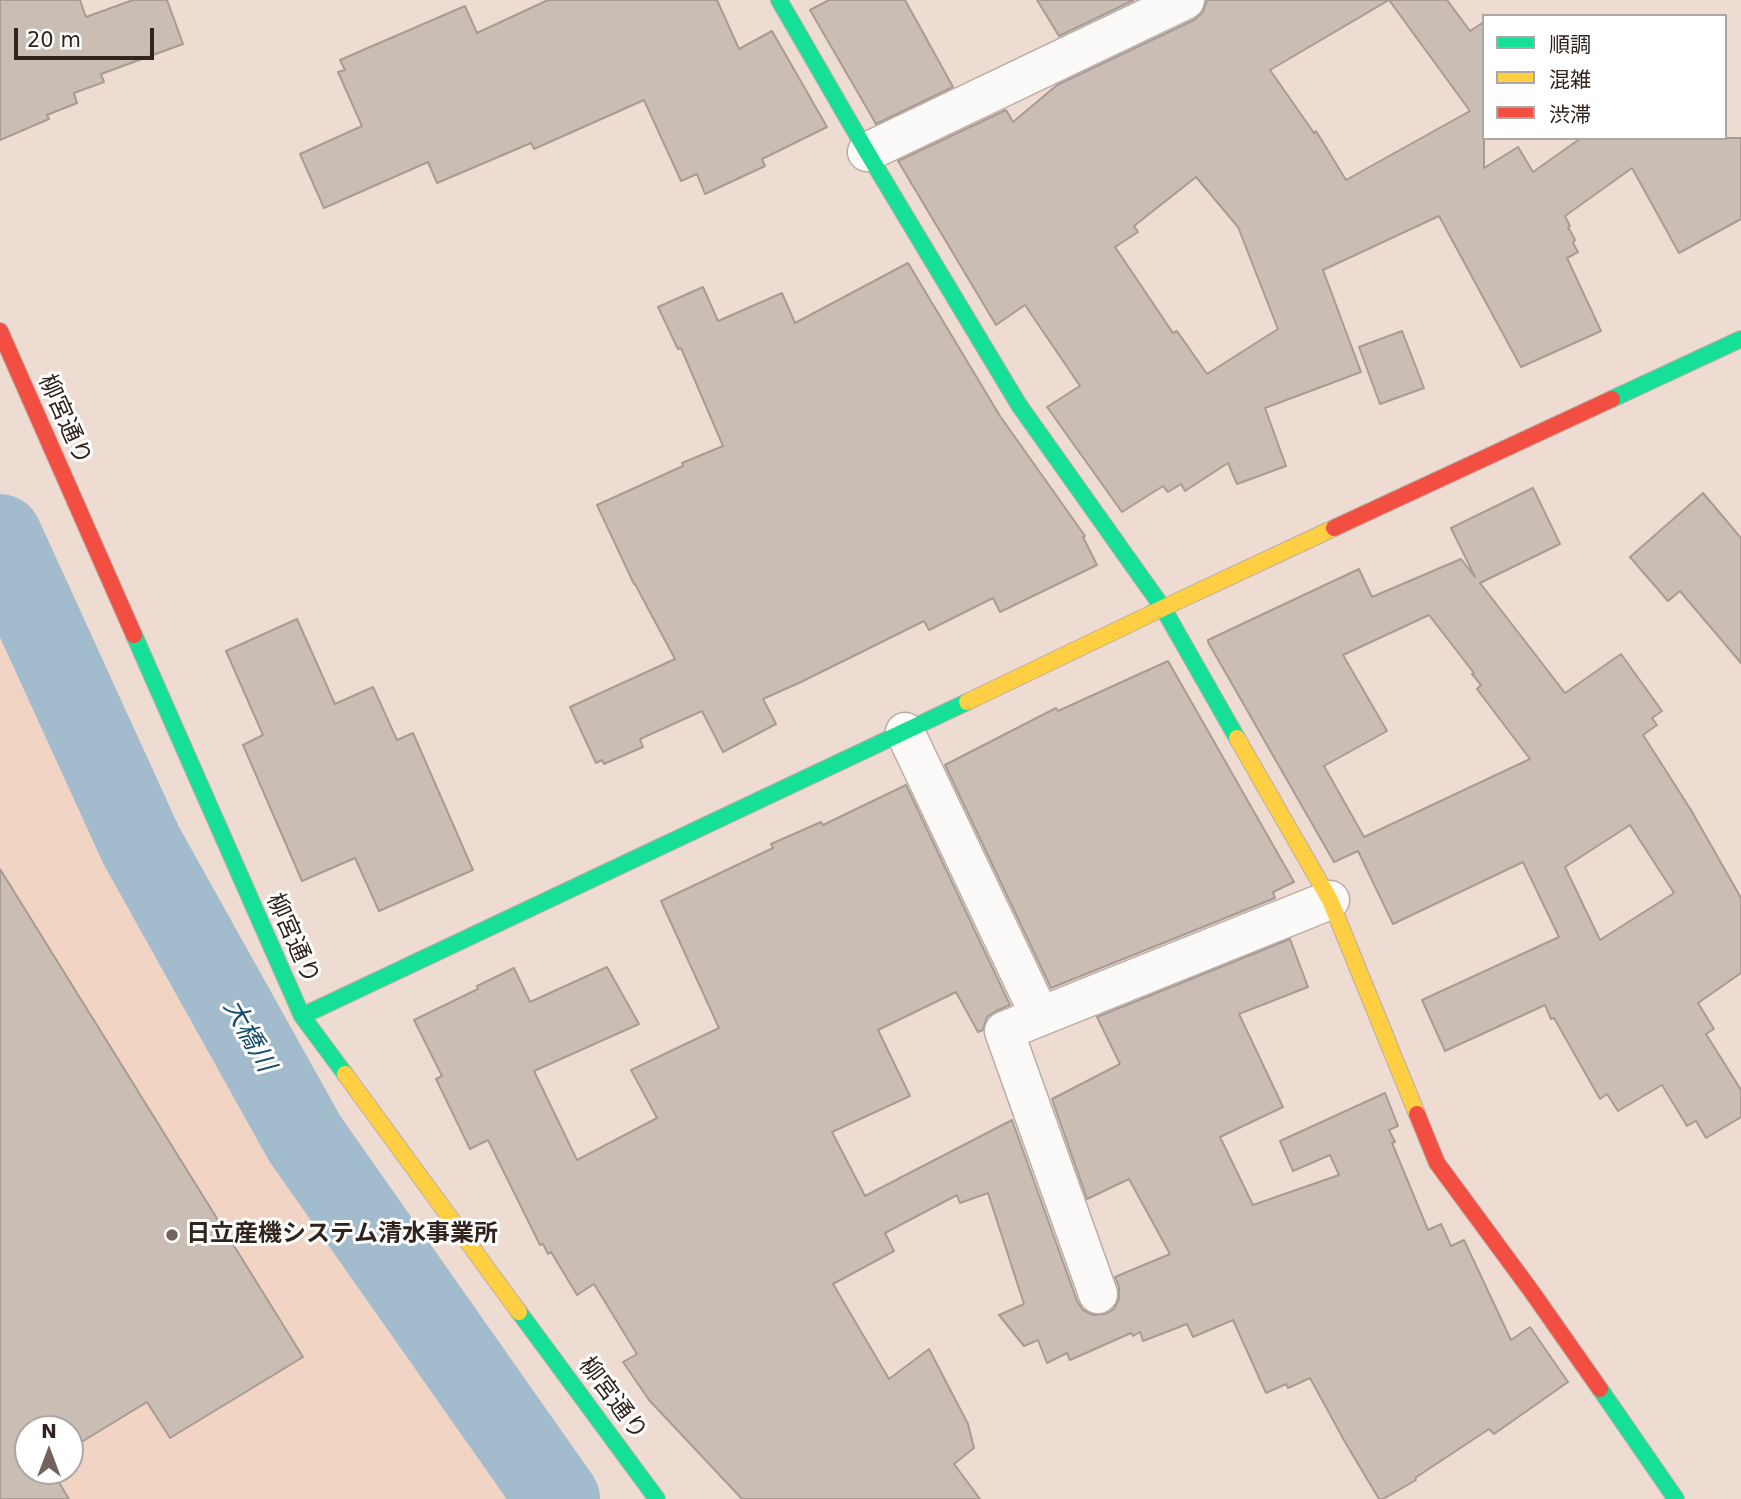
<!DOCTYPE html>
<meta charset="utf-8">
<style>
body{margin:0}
#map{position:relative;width:1741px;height:1499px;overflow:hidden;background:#eedcd2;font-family:"DejaVu Sans","Noto Sans JP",sans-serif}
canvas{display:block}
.legend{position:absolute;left:1482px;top:14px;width:245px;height:126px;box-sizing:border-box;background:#fff;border:2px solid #aca7a5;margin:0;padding:9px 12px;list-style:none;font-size:21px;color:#30241d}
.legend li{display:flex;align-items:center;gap:14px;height:35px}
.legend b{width:35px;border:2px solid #aca7a5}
.north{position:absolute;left:14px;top:1415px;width:70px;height:70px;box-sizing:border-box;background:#fff;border:2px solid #aca7a5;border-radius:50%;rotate:0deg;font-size:19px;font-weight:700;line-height:28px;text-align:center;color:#30241d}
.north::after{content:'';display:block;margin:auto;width:24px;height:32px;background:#72645c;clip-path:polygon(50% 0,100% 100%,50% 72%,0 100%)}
.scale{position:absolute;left:14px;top:28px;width:140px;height:32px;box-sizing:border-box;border:4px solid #30241d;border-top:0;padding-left:9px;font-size:21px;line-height:24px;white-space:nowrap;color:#30241d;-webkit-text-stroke:5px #fff;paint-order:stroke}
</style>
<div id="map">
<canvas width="1741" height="1499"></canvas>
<ul class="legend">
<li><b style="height:9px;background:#16e098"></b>順調</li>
<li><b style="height:9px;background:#ffcf43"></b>混雑</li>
<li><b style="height:9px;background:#f24e42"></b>渋滞</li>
</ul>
<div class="north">N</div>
<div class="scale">20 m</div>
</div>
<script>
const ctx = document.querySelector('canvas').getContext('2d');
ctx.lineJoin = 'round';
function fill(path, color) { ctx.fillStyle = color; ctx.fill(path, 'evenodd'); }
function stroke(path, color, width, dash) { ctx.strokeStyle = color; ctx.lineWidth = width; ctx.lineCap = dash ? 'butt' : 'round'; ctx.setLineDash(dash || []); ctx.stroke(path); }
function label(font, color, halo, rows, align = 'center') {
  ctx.font = font + ' "DejaVu Sans","Noto Sans JP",sans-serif'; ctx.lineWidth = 6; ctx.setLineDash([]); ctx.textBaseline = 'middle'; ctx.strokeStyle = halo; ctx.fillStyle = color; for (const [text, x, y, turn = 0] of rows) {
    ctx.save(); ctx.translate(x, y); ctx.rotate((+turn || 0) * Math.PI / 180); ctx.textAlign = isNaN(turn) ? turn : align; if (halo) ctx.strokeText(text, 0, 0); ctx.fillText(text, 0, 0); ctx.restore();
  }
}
fill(new Path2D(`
 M0 566 257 1119 536 1499H0ZM28 1429H70V1471H28Z`), '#f2d4c4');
stroke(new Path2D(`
 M0 536 141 845 305 1139 558 1499`), '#a2bccd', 84);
const building = new Path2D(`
 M0 0H80L86 17 133 0H167L183 44 101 74 104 82 74 93 77 103 47 115 49 119 0 140Z
 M548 0H717L739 49 772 31 827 127 762 159 765 166 705 194 697 174 681 181 644 100 534 149 531 143 437 183 428 162 324 208 300 154 362 126 338 72 345 70 340 60 465 6 477 33Z
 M829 0H905L953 87 876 124 810 10Z
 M1037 0H1134L1059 36Z
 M1207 0H1447L1470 31 1484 22V168L1518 147 1533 172 1581 138H1741V219L1679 253 1632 168 1565 216 1570 226 1568 227 1575 240 1573 243 1578 252 1567 258 1601 331 1521 367 1439 216 1323 270 1361 372 1265 408 1286 466 1237 484 1228 463 1185 491 1181 484 1168 492 1163 486 1122 512 1047 407 1080 386 1025 305 996 325 898 161 1006 110 1013 122 1057 85 1194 20 1203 12ZM1389 0 1470 111 1346 180 1316 131 1314 133 1270 70ZM1196 177 1238 227 1278 329 1207 374 1177 331 1173 333 1115 247 1138 232 1134 226Z
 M908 263 1000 416 1085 536 1083 537 1097 565 1000 612 993 598 929 630 924 621 801 682 763 699 776 724 723 752 702 711 640 739 643 747 604 764 602 760 596 763 570 707 675 659 635 584H634L597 505 683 466 682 463 723 446 681 348 678 349 658 307 703 287 718 321 782 293 795 323Z
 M1402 331 1424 388 1380 404 1359 347Z
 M1533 488 1560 544 1480 583 1565 693 1621 654 1662 711 1652 718 1657 725 1643 735 1691 810 1741 898V973L1698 1003 1714 1029 1706 1034 1741 1090V1117L1706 1138 1696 1121 1687 1126 1662 1085 1618 1111 1607 1094 1600 1099 1554 1018 1551 1019 1545 1005 1445 1051 1422 1000 1559 937 1523 862 1393 924 1358 851 1334 862 1208 642V640L1359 569 1372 597 1461 559 1475 577 1451 528ZM1429 615 1474 673 1472 674 1481 685 1477 689 1530 759 1364 837 1324 766 1387 731 1343 655ZM1630 825 1674 893 1600 940 1565 867Z
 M1703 493 1741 538V663L1680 591 1668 601 1630 557Z
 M297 619 335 704 373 687 397 740 413 733 473 870 379 911 355 858 302 881 243 745 263 735 226 651Z
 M1168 661 1294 882 1273 892 1275 898 1051 988 945 765 1056 708 1058 711Z
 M906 785 1010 1005 996 1011 987 1017 983 1030 978 1032 956 992 878 1030 910 1096 832 1132 865 1196 1012 1120 1077 1301 1083 1310 1093 1315 1106 1314 1114 1309 1119 1299V1287L1115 1277 1170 1254 1129 1179 1087 1199 1052 1099 1120 1064 1097 1017 1290 939 1308 987 1239 1014 1283 1107 1220 1137 1253 1205 1339 1175 1330 1155 1293 1171 1280 1141 1385 1093 1398 1126 1389 1130 1395 1142 1392 1143 1428 1230 1441 1224 1451 1246 1464 1240 1511 1340 1530 1327 1568 1382 1494 1434 1489 1429 1415 1478 1416 1480 1383 1499H1379L1345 1442 1310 1378 1288 1388 1286 1384 1266 1393 1233 1320 1193 1337 1187 1324 1143 1341 1140 1332 1133 1336 1131 1333 1070 1360 1067 1353 1047 1363 1038 1340 1024 1346 999 1315 1024 1304 988 1193 960 1203 957 1195 885 1233 894 1251 833 1284 889 1379 929 1349 968 1424 974 1448 954 1464 980 1499H742L649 1400 623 1362 637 1354 594 1284 577 1295 551 1252 548 1254 543 1244 540 1245 488 1140 470 1149 436 1079 442 1076 414 1020 478 989 477 986 514 968 530 1002 607 967 639 1024 534 1071 577 1160 657 1118 631 1070 719 1028 661 901 773 848 771 844 821 822 823 825Z
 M0 869 303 1357 170 1438 147 1402 70 1449V1429H28V1471H52L69 1499H0Z`);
fill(building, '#cabdb4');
stroke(building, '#a89b93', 2);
const street = new Path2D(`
 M867 152 1185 0
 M905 732 1040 1016
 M1098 1294 1004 1031 1330 900`);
const fast = new Path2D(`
 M779 0 867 152 1019 405 1163 608 1237 738
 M1612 399 1741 339
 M134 635 302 1016 345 1074
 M302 1016 967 702
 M519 1312 657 1499
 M1600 1389 1676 1499`);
const slow = new Path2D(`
 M967 702 1163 608 1334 528
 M1237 738 1330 900 1417 1114
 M345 1074 519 1312`);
const jam = new Path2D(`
 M0 331 134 635
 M1334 528 1612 399
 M1417 1114 1437 1163 1532 1292 1600 1389`);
stroke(street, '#bbada5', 41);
stroke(fast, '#bbada5', 18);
stroke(slow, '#bbada5', 18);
stroke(jam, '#bbada5', 18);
stroke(street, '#fcfaf8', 38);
stroke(fast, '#16e098', 16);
stroke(slow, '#ffcf43', 16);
stroke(jam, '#f24e42', 16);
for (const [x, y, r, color] of [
 [172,1235,7,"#72645c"]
]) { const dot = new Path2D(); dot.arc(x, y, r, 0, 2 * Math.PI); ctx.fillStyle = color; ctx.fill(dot); stroke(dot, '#fff', 2.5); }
label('24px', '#30241d', '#fff', [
 ["柳宮通り",64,420,66],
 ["柳宮通り",292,939,66],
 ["柳宮通り",612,1399,53]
]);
label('bold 24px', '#30241d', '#fff', [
 ["日立産機システム清水事業所",186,1235]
], 'left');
label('italic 26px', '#164e6b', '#fff', [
 ["大橋川",248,1036,61]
]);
</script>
